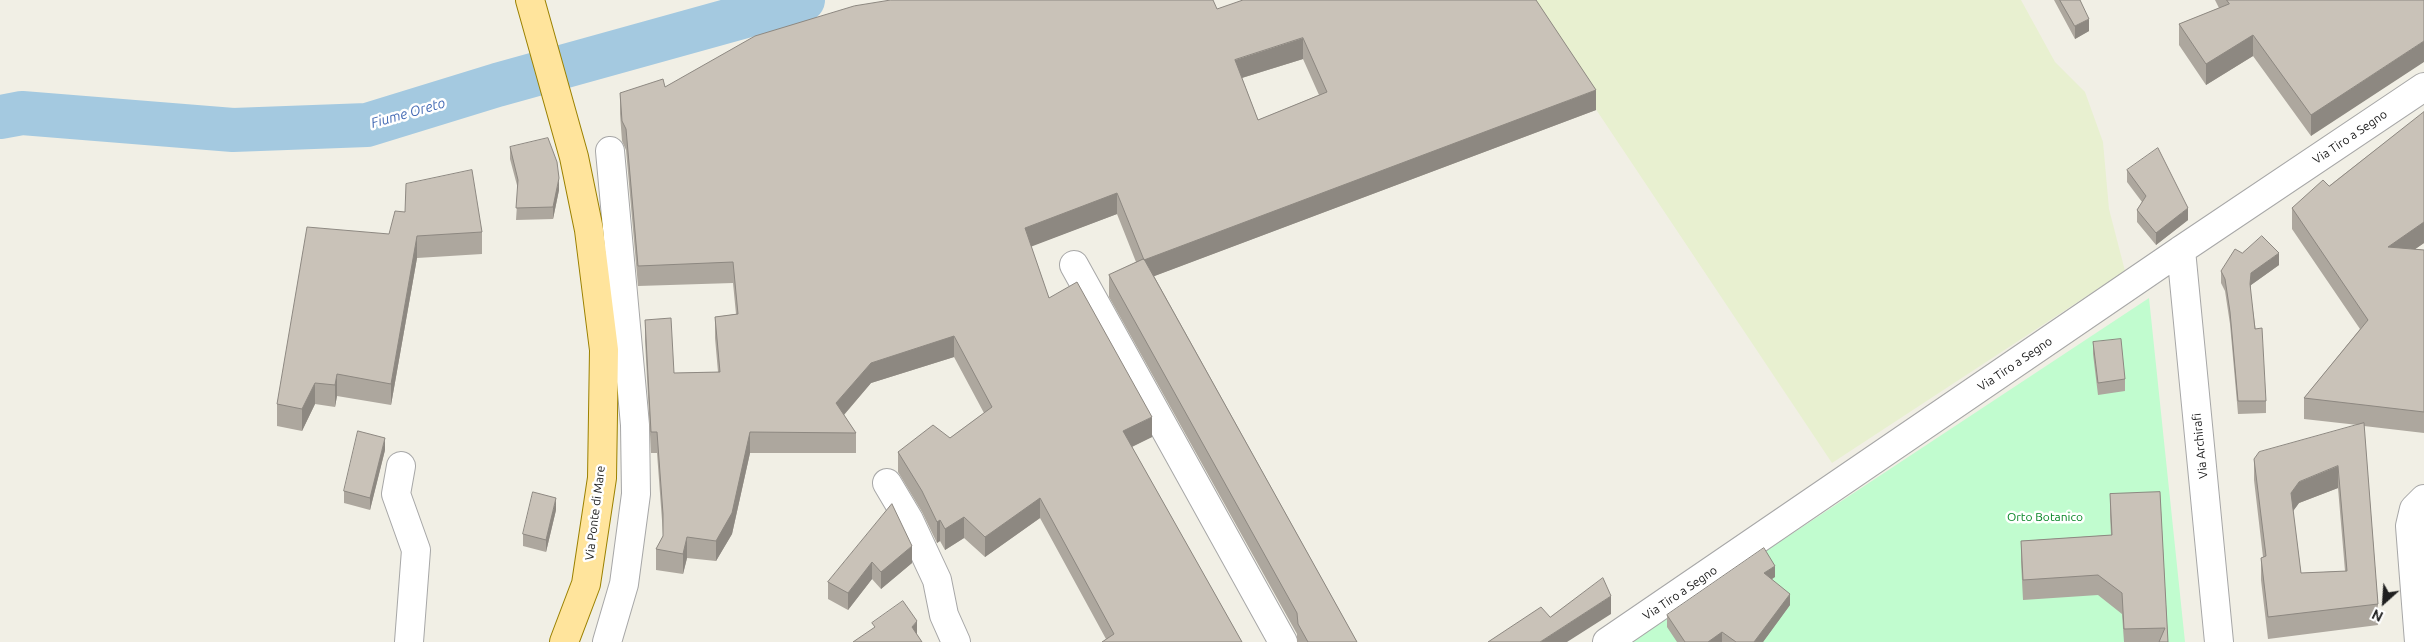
<!DOCTYPE html>
<style>
body{margin:0}
#map{position:relative;width:2424px;height:642px;overflow:hidden;background:#f1efe5;font-family:Ubuntu,sans-serif}
canvas{display:block}
.north{position:absolute;left:2359px;top:577px;width:50px;height:50px;-webkit-text-stroke:4px #fff;paint-order:stroke;rotate:206deg;font-size:14px;font-weight:700;line-height:20px;text-align:center;color:#202020}
.north::after{content:'';display:block;margin:auto;width:18px;height:22px;background:#202020;clip-path:polygon(50% 0,100% 100%,50% 72%,0 100%)}
</style>
<div id="map">
<canvas width="2424" height="642"></canvas>
<div class="north">N</div>
</div>
<script>
const ctx = document.querySelector('canvas').getContext('2d');
ctx.lineJoin = 'round';
function fill(path, color) { ctx.fillStyle = color; ctx.fill(path, 'evenodd'); }
function stroke(path, color, width, dash) { ctx.strokeStyle = color; ctx.lineWidth = width; ctx.lineCap = dash ? 'butt' : 'round'; ctx.setLineDash(dash || []); ctx.stroke(path); }
function label(font, color, halo, rows, align = 'center') {
  ctx.font = font + ' Ubuntu,sans-serif'; ctx.lineWidth = 5; ctx.setLineDash([]); ctx.textBaseline = 'middle'; ctx.strokeStyle = halo; ctx.fillStyle = color; for (const [text, x, y, turn = 0] of rows) {
    ctx.save(); ctx.translate(x, y); ctx.rotate((+turn || 0) * Math.PI / 180); ctx.textAlign = isNaN(turn) ? turn : align; if (halo) ctx.strokeText(text, 0, 0); ctx.fillText(text, 0, 0); ctx.restore();
  }
}
fill(new Path2D(`
 M1523 0H2021L2055 62 2085 92 2103 142 2109 209 2125 271 1832 463Z`), '#e8f0d0');
fill(new Path2D(`
 M2149 298 2185 642H1628Z`), '#c1fccf');
stroke(new Path2D(`
 M0 117 22 113 233 130 367 125 497 85 803 0`), '#a4c9e0', 44);
const minor = new Path2D(`
 M2181 250 2219 642
 M1074 265 1283 642
 M401 466 396 494 416 550 409 642
 M887 483 909 520 937 580 944 615 956 642
 M607 642 624 584 636 494 635 425 610 151
 M1607 642 2181 250 2424 87
 M2419 642 2410 526 2414 509 2424 499`);
const major = new Path2D(`
 M530 0 574 157 589 230 604 350 602 478 586 584 564 642`);
stroke(minor, '#a7a7a7', 30);
stroke(major, '#9b8100', 30);
stroke(minor, '#fff', 28);
stroke(major, '#ffe49c', 28);
fill(new Path2D(`
 M2054 0H2080L2089 31 2075 39Z
 M2215 0H2424L2311 136 2253 56 2206 85 2179 45V24L2219 8Z
 M1217 9 1596 110 1154 276 1357 642H1297V634L1109 297V275L1136 262 1117 214 1031 246 1049 298 1152 437 1132 447 1242 642 1106 639 1040 518 985 557 964 538 945 550 940 541 937 543 922 512 898 472V452L950 438 984 413 954 357 871 383 844 415 856 433V453H750L732 534 716 561 687 558 683 574 656 570V549L663 536V534L657 453H651L645 341V320L674 373 718 372 715 338V317L736 314 733 283 638 286 626 150 622 141 620 114V93ZM1303 59 1319 95 1258 120 1242 78Z
 M2424 112V243L2415 249 2424 250V433L2364 426 2378 604V625L2268 639 2261 580V558L2263 557 2254 480V459L2358 425 2304 419V398L2360 329 2292 229V208L2329 186ZM2338 488 2345 571 2301 573 2293 511 2299 503Z
 M510 147 559 190 553 219 516 220 518 189 510 159Z
 M2127 170 2188 220 2156 245 2137 222V210L2142 202 2127 182Z
 M482 232V254L417 258 391 405 337 396 335 407 315 404 302 431 277 426V404L389 234Z
 M2242 253 2279 265 2251 285 2250 290 2266 401V413L2238 414 2230 324 2225 291 2221 283V271Z
 M2093 342 2125 379V391L2098 395 2093 354Z
 M385 450 370 510 344 503V491Z
 M2160 492 2168 642H2124L2122 614 2098 595 2023 600 2021 561V541L2111 535 2110 515V494Z
 M892 504 912 563 881 589 872 579 848 610 828 599V582Z
 M556 510 546 552 523 546V534Z
 M1775 577 1772 579 1790 605 1763 642H1677L1667 627V615Z`), '#ada79e');
fill(new Path2D(`
 M2089 19V31L2075 39V26Z
 M2253 35V56L2206 85V64Z
 M1303 38V59L1235 80V60Z
 M2424 41V62L2311 136V115Z
 M1596 90V110L1144 280V260Z
 M559 178V190L553 219V207Z
 M1117 193V214L1025 249V228Z
 M2188 208V220L2156 245V233Z
 M2424 222V243L2388 268V247Z
 M417 236V258L391 405V384Z
 M2279 253V265L2251 285 2250 296V284L2251 273Z
 M954 336V357L871 383 836 424V403L871 363Z
 M337 374V396L335 407V385Z
 M315 383V404L302 431V409Z
 M1152 417V437L1123 451V431Z
 M750 432V453L732 534 716 561V541Z
 M385 438V450L370 510V498Z
 M2338 466V488L2299 503 2291 514V493L2299 482Z
 M556 498V510L546 552V540Z
 M1040 498V518L985 557V537Z
 M964 517V538L945 550V529Z
 M940 520V541L937 543V522Z
 M687 537V558L683 574V554Z
 M912 546V563L881 589V572Z
 M872 562V579L848 610V593Z
 M1775 566V577L1764 584V573Z
 M1790 594V605L1763 642H1754Z
 M1611 596V614L1567 642H1540Z
 M917 621V642L912 627Z
 M1722 632V642H1708Z`), '#8d8881');
const building = new Path2D(`
 M891 0H1213L1217 9 1243 0H1536L1596 90 1144 260 1117 193 1025 228 1049 298 1077 282 1152 417 1123 431 1242 642H1102L1114 634 1040 498 985 537 964 517 945 529 940 520 937 522 922 491 898 452 933 425 950 438 992 407 954 336 871 363 836 403 856 433 750 432 732 513 716 541 687 537 683 554 656 549 663 536V514L657 432H651L645 320 671 318 674 373 720 372 715 317 738 314 733 262 638 266 626 129 622 121 620 93 663 79 665 87 755 36 854 6ZM1303 38 1327 92 1258 120 1235 60Z
 M2060 0H2080L2089 19 2075 26Z
 M2227 0H2424V41L2311 115 2253 35 2206 64 2179 24 2229 4Z
 M2424 112V222L2388 247 2424 250V412L2304 398 2368 320 2292 208 2323 180 2329 186Z
 M548 138 557 162 559 178 553 207 516 208 518 180 510 147Z
 M2158 148 2188 208 2156 233 2137 210 2146 196 2127 170Z
 M472 170 482 232 417 236 391 384 337 374 335 385 315 383 302 409 277 404 307 227 389 234 395 211 405 212 406 184Z
 M2262 236 2279 253 2251 273 2250 284 2255 329 2262 328 2266 401H2238L2230 312 2225 279 2221 271 2235 249 2242 253Z
 M1144 259 1357 642H1308L1298 624 1297 613 1109 275Z
 M2121 339 2125 379 2098 383 2093 342Z
 M2364 423 2378 604 2268 617 2261 558 2266 556 2254 459 2259 452ZM2338 466 2347 571 2301 573 2291 493 2299 482Z
 M358 431 385 438 370 498 344 491Z
 M533 492 556 498 546 540 523 534Z
 M2160 492 2168 642H2159L2165 628 2124 629 2122 593 2098 575 2023 580 2021 541 2112 535 2110 494Z
 M892 504 912 546 881 572 872 562 848 593 828 582Z
 M1764 548 1775 566 1764 573 1790 594 1754 642H1736L1722 632 1708 642H1685L1667 615Z
 M1603 578 1611 596 1540 642H1488L1541 607 1550 617Z
 M903 601 917 621 912 627 922 642H853L875 627 872 623Z`);
fill(building, '#c9c2b8');
stroke(building, '#8d8881', 1);
label('12px', '#202020', '#fff', [
 ["Via Tiro a Segno",2350,137,-34],
 ["Via Tiro a Segno",2015,364,-34],
 ["Via Archirafi",2200,446,-96],
 ["Via Ponte di Mare",595,513,-83],
 ["Via Tiro a Segno",1680,593,-34]
]);
label('12px', '#068525', '#fff', [
 ["Orto Botanico",2045,517]
]);
label('italic 14px', '#466cb5', '#fff', [
 ["Fiume Oreto",408,113,-16]
]);
</script>
